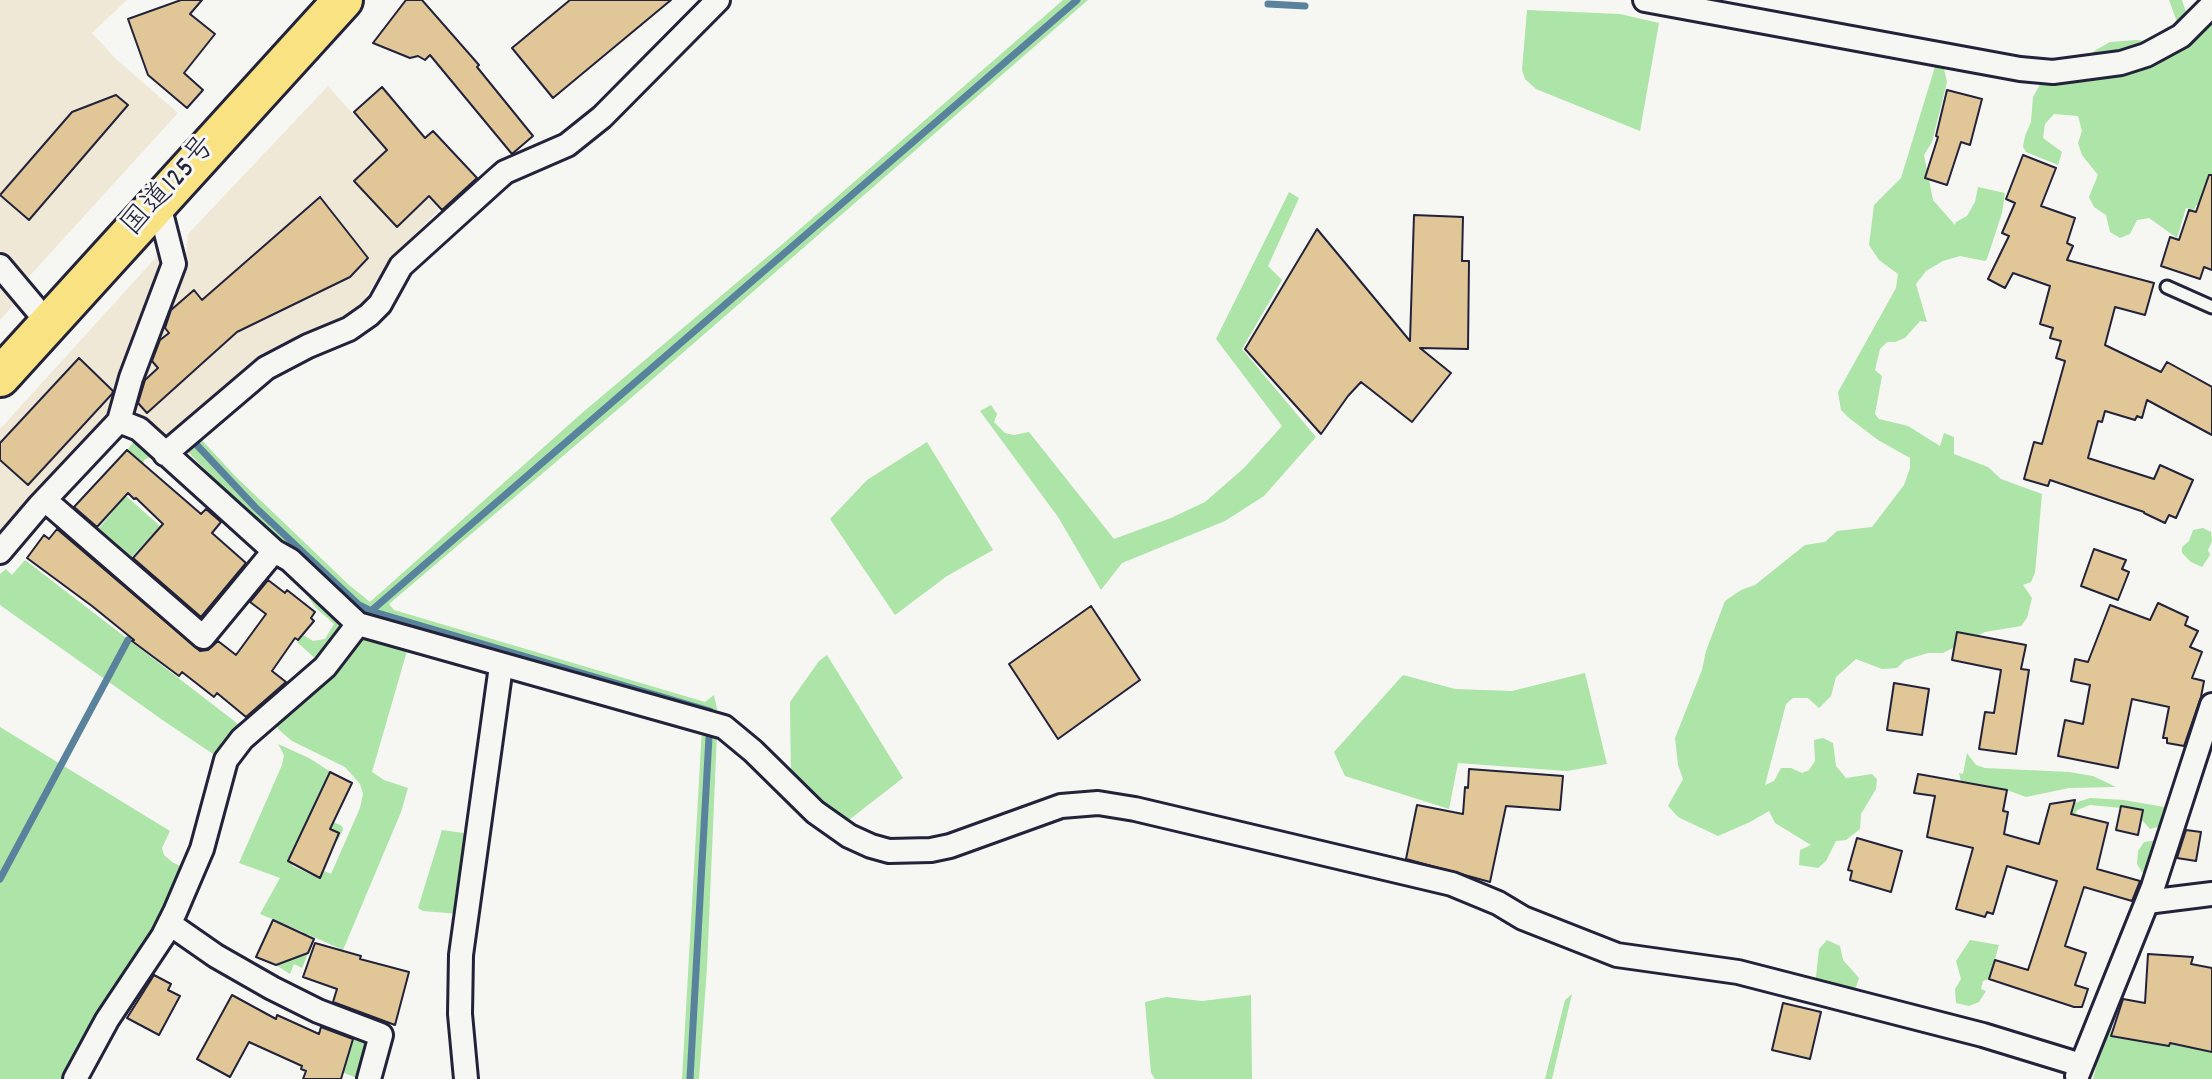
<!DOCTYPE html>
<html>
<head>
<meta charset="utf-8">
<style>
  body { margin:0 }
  canvas { display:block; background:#f6f6f2 }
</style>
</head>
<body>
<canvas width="2212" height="1079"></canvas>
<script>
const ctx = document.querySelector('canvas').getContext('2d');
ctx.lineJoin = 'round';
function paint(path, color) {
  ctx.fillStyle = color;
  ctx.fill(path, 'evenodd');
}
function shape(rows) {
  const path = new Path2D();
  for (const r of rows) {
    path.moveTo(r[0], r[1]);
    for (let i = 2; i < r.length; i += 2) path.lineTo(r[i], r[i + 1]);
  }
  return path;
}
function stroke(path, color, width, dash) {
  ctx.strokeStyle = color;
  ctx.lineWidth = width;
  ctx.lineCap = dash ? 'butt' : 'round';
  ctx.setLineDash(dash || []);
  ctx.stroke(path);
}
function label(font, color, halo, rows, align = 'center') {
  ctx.font = font + ' Dekko,"Klee One",sans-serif';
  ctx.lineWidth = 6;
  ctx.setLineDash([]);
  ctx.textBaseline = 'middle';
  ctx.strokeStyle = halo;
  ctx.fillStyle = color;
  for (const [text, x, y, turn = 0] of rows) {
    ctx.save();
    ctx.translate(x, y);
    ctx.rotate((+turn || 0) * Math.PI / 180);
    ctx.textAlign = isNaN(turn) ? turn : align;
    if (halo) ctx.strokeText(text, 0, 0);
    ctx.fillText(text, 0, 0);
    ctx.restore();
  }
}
paint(shape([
  [0,0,127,0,92,33,116,59,178,113,25,281,0,250],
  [328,86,439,210,390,259,358,310,304,340,164,444,128,400,152,327,186,254,188,234],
  [169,243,119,421,0,552,0,429],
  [0,266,23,294,0,320]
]), '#f0e8d7');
paint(shape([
  [1063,0,1088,0,624,404,389,604,394,610,705,702,714,695,717,709,715,716,372,621,343,602,283,544,272,537,186,450,201,439,235,476,349,585,370,602,582,413,785,242],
  [2169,0,2182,0,2187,15,2212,0,2212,208,2196,205,2194,210,2186,208,2177,238,2149,218,2137,220,2130,234,2120,238,2110,232,2106,215,2094,207,2089,197,2098,175,2082,155,2078,143,2082,131,2078,116,2054,114,2045,124,2043,138,2062,152,2058,165,2026,152,2023,147,2025,136,2031,122,2033,97,2042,81,2110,42,2136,40,2159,42,2164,29,2177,22],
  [1527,10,1620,14,1659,23,1640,131,1536,89,1525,79,1522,70],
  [1937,60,1943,64,1947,82,1932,142,1924,155,1933,200,1955,225,1956,222,1967,216,1975,202,1978,187,2005,193,2002,213,1987,259,1985,261,1960,256,1943,261,1926,271,1916,284,1927,322,1920,321,1905,338,1895,342,1887,342,1880,349,1875,370,1882,376,1875,414,1879,419,1908,426,1940,446,1944,433,1954,437,1954,454,1988,467,2001,479,2042,494,2035,573,2031,582,2023,585,2032,598,2027,618,2021,626,1985,632,1943,653,1928,653,1905,660,1897,668,1882,669,1856,659,1836,677,1831,696,1819,708,1808,698,1793,698,1786,704,1765,785,1774,781,1781,768,1791,768,1802,773,1809,770,1815,761,1814,740,1823,738,1833,743,1836,766,1846,778,1872,774,1877,779,1876,789,1861,814,1860,829,1846,840,1836,841,1826,861,1818,868,1799,865,1800,850,1811,845,1775,823,1769,811,1750,822,1718,836,1678,817,1668,806,1683,779,1678,765,1675,738,1702,670,1706,651,1725,601,1741,590,1755,585,1805,545,1825,542,1837,531,1872,527,1904,485,1910,468,1910,458,1878,440,1849,418,1841,410,1838,392,1896,288,1898,274,1879,260,1869,245,1874,205,1901,178],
  [1289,192,1299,198,1268,266,1282,280,1242,349,1316,437,1264,496,1225,521,1122,563,1101,590,1058,517,980,411,991,405,997,414,994,422,1005,433,1014,435,1029,432,1114,539,1171,518,1205,502,1244,468,1282,426,1216,339],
  [138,437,154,455,144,460,143,465,127,450],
  [927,442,993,550,947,576,895,615,830,519,867,480],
  [126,496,160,526,126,563,94,534],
  [2203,528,2211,532,2212,541,2208,550,2210,555,2202,567,2191,562,2182,553,2182,547,2189,541,2193,530],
  [25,560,242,727,219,758,164,721,0,605,0,574,6,569,12,575],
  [309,593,346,621,319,662,297,642,303,635,313,641,325,639,334,624,316,608,309,598],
  [359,635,409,644,372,772,384,780,408,788,401,812,343,950,307,934,304,941,312,944,302,968,294,964,290,974,276,965,283,962,286,955,296,947,303,932,260,914,280,878,239,863,282,765,284,755,278,744,309,758,337,776,329,773,316,799,331,807,329,820,342,826,343,830,337,842,338,832,308,819,292,866,319,878,324,871,331,874,360,808,363,794,360,784,345,767,292,741,278,729,277,724],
  [827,655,903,778,841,826,791,782,790,702,819,661],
  [1585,673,1607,764,1567,771,1458,763,1449,809,1345,776,1334,752,1403,675,1455,689,1512,691],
  [0,727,170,831,162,848,164,855,172,862,188,870,184,882,67,1079,0,1079],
  [702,728,717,733,707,967,699,1079,682,1079],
  [1967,753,1976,765,1985,768,2069,772,2093,776,2116,787,2069,788,2026,797,2007,790,1961,782,1959,773,1963,774],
  [2090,798,2124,800,2164,807,2165,825,2150,829,2141,819,2143,810,2090,805,2077,810,2071,826,2068,826,2075,803],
  [442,830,470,834,459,914,423,911,418,908],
  [2159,840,2149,876,2142,872,2137,864,2138,851,2144,842],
  [1827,940,1840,946,1843,960,1859,978,1856,987,1851,992,1815,986,1819,949],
  [1970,940,1999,945,1989,979,1983,981,1981,989,1986,991,1979,1002,1969,1006,1956,1003,1955,989,1961,979,1956,961],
  [1572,994,1552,1079,1545,1079,1565,1000],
  [1251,995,1252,1079,1155,1079,1151,1073,1145,1002,1166,997,1202,1001],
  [2175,1007,2180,1045,2212,1052,2212,1079,2093,1079,2105,1030,2110,1025,2112,1026,2111,1036,2169,1046],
  [350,1033,364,1034,370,1048,359,1079,342,1072,351,1048,346,1046]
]), '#ade4a7');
stroke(shape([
  [1268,4,1305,6],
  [195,443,255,507,359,605,371,611],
  [710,711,371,611,1077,0],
  [0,879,128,640],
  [690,1079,709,737]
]), '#59839d', 7);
const building = shape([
  [181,0,202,0,190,14,215,34,184,73,203,90,187,108,148,75,128,19,181,0],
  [406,0,422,0,479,65,477,67,533,136,512,154,430,55,425,60,418,56,410,58,373,43,406,0],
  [570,0,671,0,553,98,512,48,570,0],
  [382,87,425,138,433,131,477,178,442,210,429,196,397,227,354,181,387,150,354,112,382,87],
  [1947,90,1982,99,1970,145,1961,142,1947,185,1925,178,1938,137,1936,136,1947,90],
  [116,95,128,105,29,220,0,195,72,112,116,95],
  [2023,155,2056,168,2041,206,2075,218,2067,243,2073,246,2067,260,2154,283,2145,315,2115,307,2105,345,2161,372,2167,362,2212,387,2212,435,2147,400,2142,418,2137,416,2135,420,2105,411,2102,422,2098,421,2088,458,2154,479,2160,465,2193,480,2176,518,2169,515,2165,523,2144,513,2144,512,2050,480,2048,486,2024,479,2034,442,2042,444,2065,361,2056,358,2061,341,2050,338,2053,328,2040,324,2050,286,2013,273,2005,288,1988,279,2009,236,2002,233,2015,203,2006,199,2023,155],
  [2209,175,2212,175,2212,270,2204,267,2200,279,2161,266,2170,237,2179,240,2189,210,2196,212,2209,175],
  [320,197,368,258,350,277,237,332,147,413,138,403,145,380,158,368,152,361,160,340,169,333,165,328,171,310,194,290,202,300,320,197],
  [1414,215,1463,217,1462,261,1469,261,1468,349,1420,348,1451,373,1412,422,1361,382,1348,396,1321,434,1245,349,1317,229,1410,341,1414,215],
  [79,358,113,391,112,394,28,485,0,460,0,443,79,358],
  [127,450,201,514,206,509,221,522,212,533,246,563,201,617,133,558,163,524,136,498,134,499,128,493,97,527,74,507,127,450],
  [57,529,200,651,208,650,218,641,236,655,266,614,250,602,268,580,285,593,287,590,315,612,311,618,314,621,298,640,295,638,272,671,286,682,246,717,217,693,214,697,182,672,179,676,132,641,134,640,92,606,27,558,44,535,49,539,57,529],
  [2094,549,2126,560,2122,569,2129,572,2118,600,2081,586,2094,549],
  [2158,603,2188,617,2185,625,2198,631,2190,647,2202,652,2192,678,2204,681,2201,697,2184,746,2167,743,2167,738,2163,738,2169,707,2132,699,2118,768,2058,756,2065,720,2083,724,2090,685,2071,681,2075,659,2088,662,2110,605,2150,620,2158,603],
  [1091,606,1140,680,1058,739,1009,664,1091,606],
  [1957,632,2026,645,2021,669,2029,670,2016,754,1979,749,1985,712,1994,713,2001,670,1952,660,1957,632],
  [1894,683,1929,689,1922,735,1887,730,1894,683],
  [1469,769,1563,776,1560,810,1506,806,1490,882,1406,859,1417,805,1463,814,1465,787,1468,788,1469,769],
  [330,772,352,783,330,829,339,833,320,878,288,861,330,772],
  [1918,774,2007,790,2003,811,2008,812,2004,834,2039,844,2050,804,2075,800,2071,814,2108,823,2097,869,2140,881,2132,901,2084,887,2065,946,2086,953,2075,985,2088,989,2082,1007,2074,1007,1989,979,1995,960,2028,970,2057,881,2007,866,1993,914,1987,912,1985,917,1956,909,1973,848,1927,837,1935,796,1914,793,1918,774],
  [2121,806,2143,810,2138,835,2116,830,2121,806],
  [2186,830,2201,832,2196,861,2177,858,2186,830],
  [1857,838,1902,851,1891,892,1850,880,1852,871,1848,870,1857,838],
  [273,920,314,939,308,953,276,965,256,957,273,920],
  [315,943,361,956,360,959,409,972,395,1025,333,1002,337,989,303,977,315,943],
  [2148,954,2193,957,2191,964,2212,968,2212,1052,2170,1043,2169,1046,2111,1036,2123,999,2145,1003,2148,954],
  [154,975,171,984,168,990,180,996,159,1035,127,1018,154,975],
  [232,995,276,1019,277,1015,319,1034,321,1027,353,1039,341,1079,303,1079,306,1071,301,1069,302,1066,249,1042,230,1077,197,1059,232,995],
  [1783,1003,1821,1012,1810,1059,1772,1050,1783,1003]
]);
paint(building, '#e1c797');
stroke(building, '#22223b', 2);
const service = shape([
  [2167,287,2212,307]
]);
const minor = shape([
  [1645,0,2020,69,2053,72,2121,63,2146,55,2181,36,2212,5],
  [0,266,48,323],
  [119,421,139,429,274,551,290,560,358,624,724,727,753,751,815,812,849,836,871,846,889,851,931,850,950,846,1061,806,1098,803,1135,809,1452,884,1498,903,1523,918,1617,955,1738,972,1983,1035,2081,1065],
  [165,454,266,368,308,346,349,329,369,315,380,304,401,266,497,179,505,172,567,145,602,117,718,0],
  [45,500,203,637,274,551],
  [0,552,39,506,119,421,131,378,174,264,158,201],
  [2147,902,2212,894],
  [170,924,216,956,272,988,318,1011,381,1035,369,1079],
  [2077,1076,2153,887,2212,705],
  [75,1079,107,1020,163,936,175,912,202,849,226,760,242,739,325,667,358,624],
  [466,1079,460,1014,461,955,501,666]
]);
const trunk = shape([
  [0,377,343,0]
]);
stroke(service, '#22223b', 17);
stroke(minor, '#22223b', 28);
stroke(trunk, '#22223b', 44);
stroke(service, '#f6f6f2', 11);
stroke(minor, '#f6f6f2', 22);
stroke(trunk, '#f8e281', 38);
label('30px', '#22223b', '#f6f6f2', [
  ["国道125号",171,188,-48]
]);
</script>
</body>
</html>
